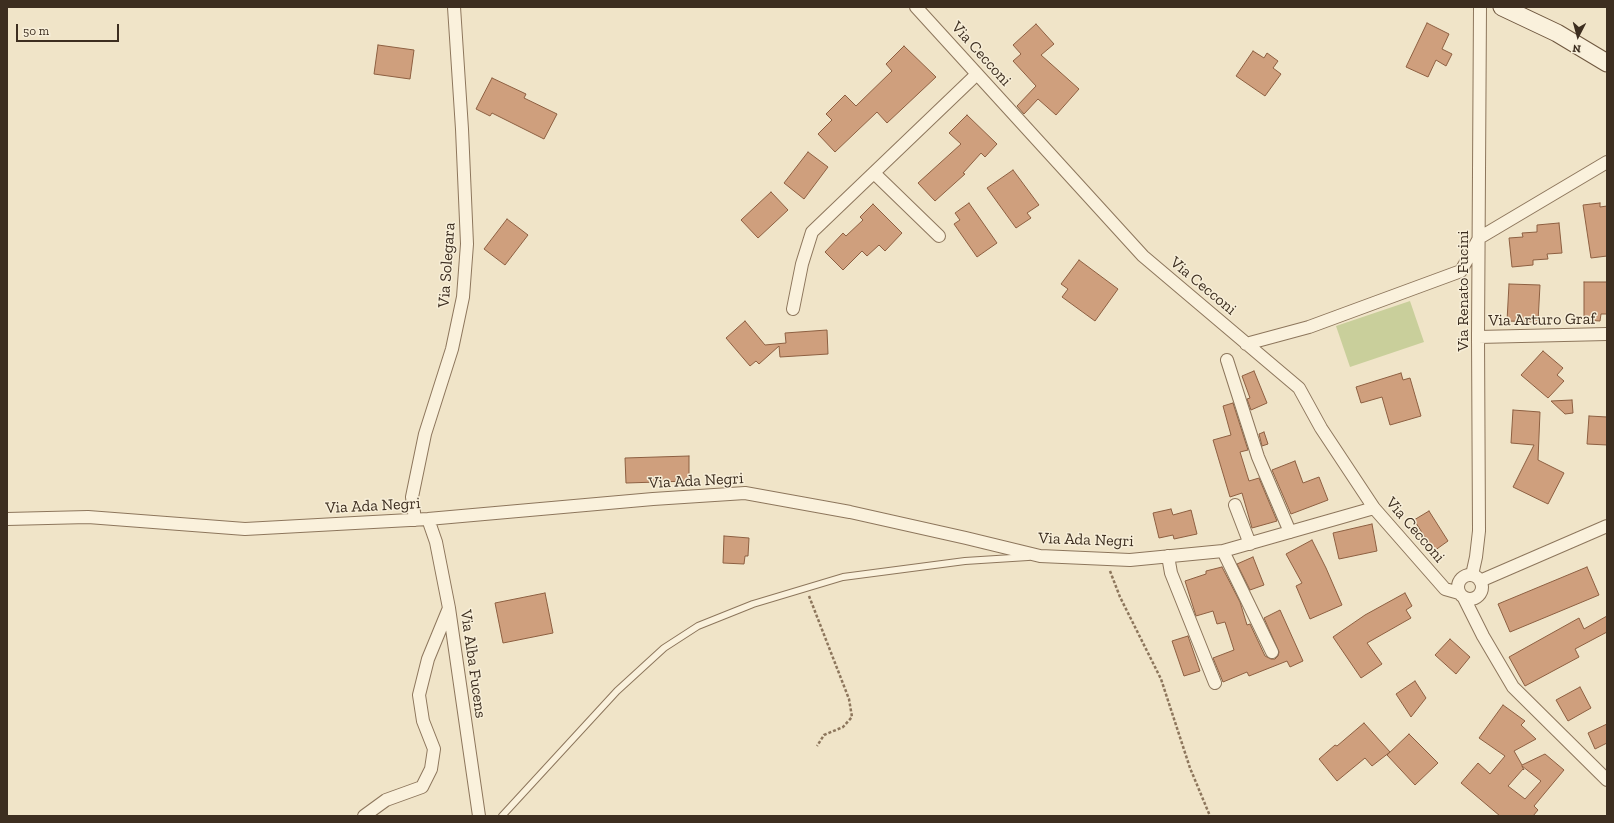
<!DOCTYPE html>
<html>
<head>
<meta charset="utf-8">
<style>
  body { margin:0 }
  #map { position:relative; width:1614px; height:823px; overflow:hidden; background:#f0e4c8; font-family:"Zilla Slab",serif }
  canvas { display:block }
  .frame { position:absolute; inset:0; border:8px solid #3d2e20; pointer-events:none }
  .north { position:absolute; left:1558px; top:16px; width:40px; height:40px; -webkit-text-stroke:3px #f7eed8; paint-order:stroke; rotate:186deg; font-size:11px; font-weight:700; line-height:16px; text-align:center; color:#3d2e20 }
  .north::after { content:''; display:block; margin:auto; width:14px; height:18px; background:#3d2e20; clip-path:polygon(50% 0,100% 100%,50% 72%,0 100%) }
  .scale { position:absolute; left:16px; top:24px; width:103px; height:18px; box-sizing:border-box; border:2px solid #3d2e20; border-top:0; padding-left:5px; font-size:12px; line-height:14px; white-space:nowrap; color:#3d2e20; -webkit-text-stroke:3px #f7eed8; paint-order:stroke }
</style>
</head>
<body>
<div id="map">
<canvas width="1614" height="823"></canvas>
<div class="frame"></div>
<div class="north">N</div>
<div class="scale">50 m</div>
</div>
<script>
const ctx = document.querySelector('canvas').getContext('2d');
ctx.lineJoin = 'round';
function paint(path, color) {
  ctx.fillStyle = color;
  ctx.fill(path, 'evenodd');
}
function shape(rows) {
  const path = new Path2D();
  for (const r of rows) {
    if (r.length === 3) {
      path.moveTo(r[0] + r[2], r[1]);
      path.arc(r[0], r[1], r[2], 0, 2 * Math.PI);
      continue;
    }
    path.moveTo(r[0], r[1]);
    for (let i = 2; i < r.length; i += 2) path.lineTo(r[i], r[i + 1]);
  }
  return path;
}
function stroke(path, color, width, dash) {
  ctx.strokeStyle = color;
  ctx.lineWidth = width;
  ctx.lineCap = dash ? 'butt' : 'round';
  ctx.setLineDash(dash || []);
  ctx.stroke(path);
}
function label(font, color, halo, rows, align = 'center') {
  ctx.font = font + ' "Zilla Slab",serif';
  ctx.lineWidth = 3;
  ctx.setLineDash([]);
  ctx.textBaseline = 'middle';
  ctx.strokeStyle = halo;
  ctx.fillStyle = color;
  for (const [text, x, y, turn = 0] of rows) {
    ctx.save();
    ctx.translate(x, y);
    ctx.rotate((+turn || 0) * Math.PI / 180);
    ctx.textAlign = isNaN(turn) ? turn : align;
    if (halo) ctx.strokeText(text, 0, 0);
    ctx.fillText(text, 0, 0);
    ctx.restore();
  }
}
paint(shape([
  [1410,301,1424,342,1350,367,1336,326]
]), '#c9cf9b');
const building = shape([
  [1427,23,1449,34,1442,49,1452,54,1446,66,1436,60,1428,77,1406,67,1427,23],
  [1036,24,1054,44,1041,55,1079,89,1056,115,1038,99,1024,114,1017,106,1036,86,1013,61,1021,54,1013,45,1036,24],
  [378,45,414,50,410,79,374,74,378,45],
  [904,46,936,77,887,123,877,112,835,152,818,134,832,120,826,114,845,95,856,106,892,71,886,64,904,46],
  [1253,51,1264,58,1267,53,1278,61,1273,68,1281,74,1265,96,1236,76,1253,51],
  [492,78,526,94,524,98,557,114,544,139,492,113,490,116,476,109,492,78],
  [967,115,997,144,985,157,981,153,963,173,965,174,935,201,918,183,961,144,949,133,967,115],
  [808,152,828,167,804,199,784,183,808,152],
  [1013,170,1039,205,1027,213,1031,218,1016,228,987,188,1013,170],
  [771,192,788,210,758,238,741,220,771,192],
  [969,203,997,243,977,257,954,224,960,220,955,213,969,203],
  [1600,203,1600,207,1607,206,1607,256,1591,258,1583,205,1600,203],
  [873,204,902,233,885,251,879,245,867,256,862,251,843,270,825,252,843,233,846,236,863,220,860,217,873,204],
  [507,219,528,235,505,265,484,249,507,219],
  [1559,223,1562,253,1547,254,1548,259,1533,260,1533,265,1512,267,1509,238,1523,237,1522,233,1537,232,1537,225,1559,223],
  [1079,260,1118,289,1095,321,1062,297,1068,289,1061,284,1079,260],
  [1584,282,1607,282,1607,314,1601,314,1600,321,1584,320,1584,282],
  [1509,284,1540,285,1538,322,1507,321,1509,284],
  [745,321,765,345,786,343,785,333,827,330,828,354,780,357,779,346,759,364,756,361,750,366,726,338,745,321],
  [1543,351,1563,368,1557,375,1564,381,1548,398,1521,375,1543,351],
  [1254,371,1267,403,1251,410,1247,399,1250,398,1242,376,1254,371],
  [1401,373,1403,380,1410,378,1421,416,1390,425,1382,397,1361,403,1356,387,1401,373],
  [1572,400,1573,413,1565,414,1551,401,1572,400],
  [1233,403,1248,450,1240,452,1249,481,1259,478,1277,521,1252,528,1242,493,1230,497,1213,440,1231,435,1223,406,1233,403],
  [1513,410,1540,412,1538,460,1564,473,1548,504,1513,487,1534,445,1511,443,1513,410],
  [1589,416,1607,417,1607,445,1587,444,1589,416],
  [1264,432,1268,444,1262,446,1259,434,1264,432],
  [689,456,689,481,626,483,625,458,689,456],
  [1295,461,1303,483,1319,477,1328,500,1291,514,1272,470,1295,461],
  [1171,509,1173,515,1191,510,1197,534,1174,539,1173,535,1159,538,1153,513,1171,509],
  [1429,511,1448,541,1434,551,1414,520,1429,511],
  [1372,524,1377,551,1339,559,1333,533,1372,524],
  [724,536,749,538,748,556,745,556,744,564,723,563,724,536],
  [1312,540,1326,568,1342,605,1310,619,1296,586,1302,583,1286,554,1312,540],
  [1253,557,1264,585,1250,590,1237,564,1253,557],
  [1222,567,1240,602,1247,625,1250,624,1265,656,1271,659,1275,659,1278,656,1279,652,1264,618,1280,610,1303,661,1290,667,1287,661,1249,676,1247,672,1223,682,1213,658,1234,650,1225,622,1217,624,1213,611,1196,616,1185,581,1206,574,1206,571,1222,567],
  [1587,567,1599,595,1510,632,1498,604,1587,567],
  [545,593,553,633,503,643,495,603,545,593],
  [1405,593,1412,606,1406,610,1411,618,1367,643,1382,664,1361,678,1333,637,1365,615,1405,593],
  [1607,616,1607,632,1575,649,1579,657,1525,686,1509,657,1579,618,1584,629,1607,616],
  [1188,636,1200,671,1184,676,1172,641,1188,636],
  [1450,639,1470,657,1456,674,1435,655,1450,639],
  [1415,681,1426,698,1411,717,1396,694,1415,681],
  [1580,687,1591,708,1568,721,1556,700,1580,687],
  [1503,705,1525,721,1521,725,1536,739,1514,751,1522,765,1545,754,1564,770,1534,806,1538,810,1533,816,1500,816,1461,783,1478,763,1490,774,1505,756,1479,738,1503,705],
  [1522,766,1541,781,1525,799,1508,786,1523,769,1524,770,1522,766],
  [1364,723,1390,752,1372,766,1365,758,1337,781,1319,759,1335,745,1337,746,1364,723],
  [1607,724,1607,743,1595,749,1588,733,1607,724],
  [1409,734,1438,763,1415,785,1387,755,1409,734]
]);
paint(building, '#cf9f7d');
stroke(building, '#8d5f41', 1);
const lane = shape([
  [502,816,617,691,664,648,698,626,753,604,843,577,965,561,1028,557]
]);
const street = shape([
  [916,7,1143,256,1299,388,1321,428,1374,508,1445,589,1459,593],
  [874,173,939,236],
  [793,309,802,264,812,232,977,74],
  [1478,337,1607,334],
  [1246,344,1309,327,1461,271,1479,238,1607,162],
  [1227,360,1258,457,1290,532],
  [1235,505,1250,544],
  [7,519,88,517,245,529,428,519,653,499,745,493,850,512,966,538,1040,556,1130,560,1223,551,1374,508],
  [428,519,436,542,449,608,479,816],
  [415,520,412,497,425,434,452,349,463,297,467,244,462,129,454,7],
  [1223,551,1272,652],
  [1168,556,1171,573,1215,683],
  [1470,587,12],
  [1472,575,1476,557,1479,531,1478,337,1480,7],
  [1480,581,1607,526],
  [1464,598,1483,636,1513,687,1607,780],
  [364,816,386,800,422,787,431,769,434,749,423,721,419,695,428,659,449,608]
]);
const secondary = shape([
  [1502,7,1557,33,1607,63]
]);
stroke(lane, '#8d765c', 8);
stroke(street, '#8d765c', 14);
stroke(secondary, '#6f573f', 19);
stroke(shape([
  [1110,571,1120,597,1161,679,1190,768,1210,816],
  [809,596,849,699,852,717,843,727,824,735,817,746]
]), '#8d765c', 2.5, [3, 2]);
stroke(lane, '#faf1dc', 6);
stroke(street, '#faf1dc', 12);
stroke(secondary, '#faf1dc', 17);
label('16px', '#3d2e20', '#f7eed8', [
  ["Via Cecconi",981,54,48],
  ["Via Solegara",447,265,-86],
  ["Via Cecconi",1203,286,40],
  ["Via Renato Fucini",1463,291,-90],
  ["Via Arturo Graf",1542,320,-1],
  ["Via Ada Negri",696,481,-3],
  ["Via Ada Negri",373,506,-3],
  ["Via Cecconi",1415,530,49],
  ["Via Ada Negri",1086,540,2],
  ["Via Alba Fucens",473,664,82]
]);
</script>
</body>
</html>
